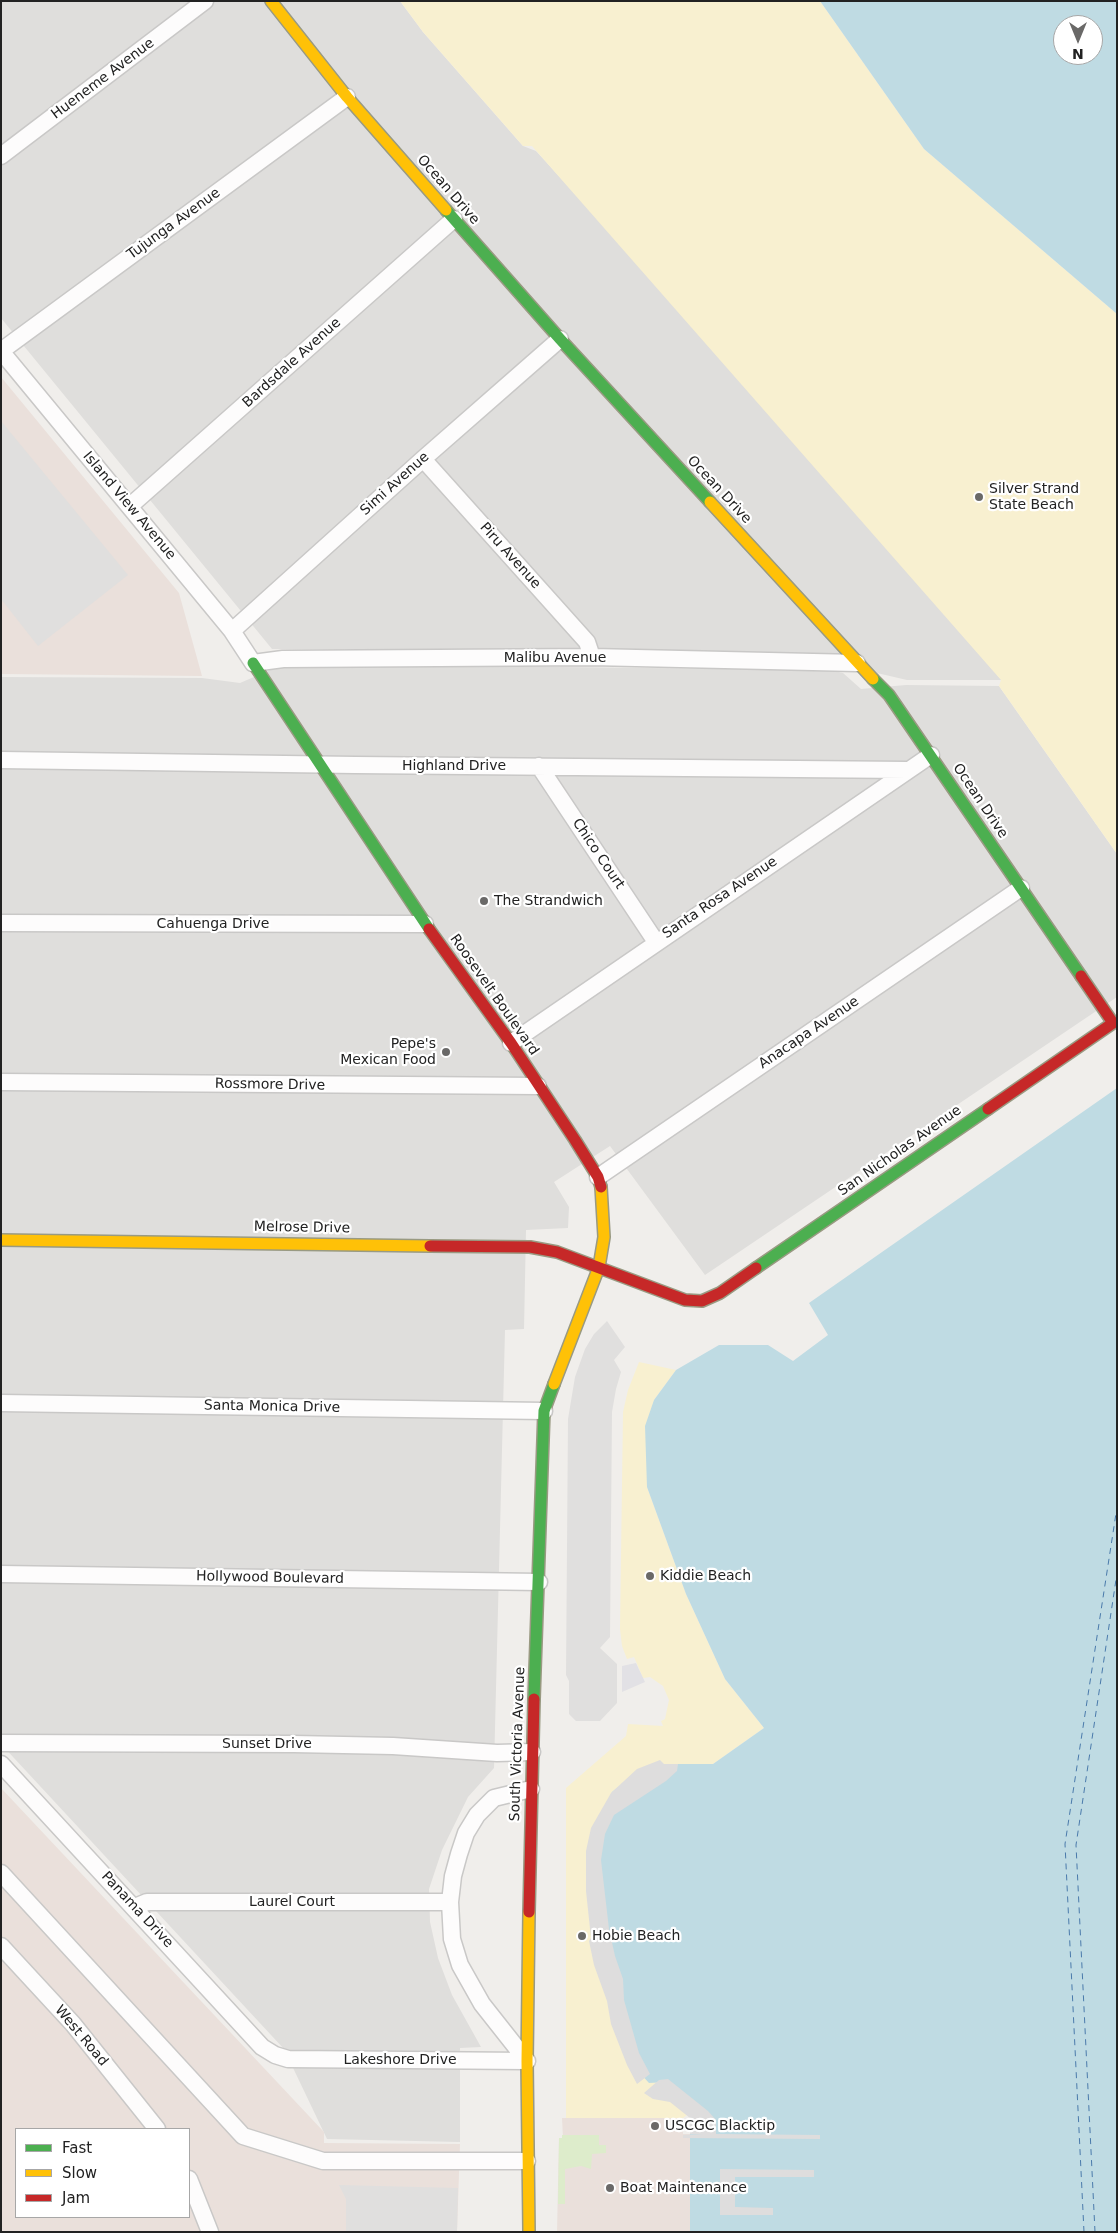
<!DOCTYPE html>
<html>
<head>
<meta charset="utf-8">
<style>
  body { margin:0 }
  #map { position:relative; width:1118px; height:2233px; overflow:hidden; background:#f0eeeb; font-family:"DejaVu Sans",sans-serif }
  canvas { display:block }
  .frame { position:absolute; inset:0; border:2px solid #222; pointer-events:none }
  .legend { position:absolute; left:15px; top:2128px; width:175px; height:90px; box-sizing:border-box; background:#fff; border:1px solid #a7a7a7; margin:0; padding:6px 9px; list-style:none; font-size:15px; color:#222 }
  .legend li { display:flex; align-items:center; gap:10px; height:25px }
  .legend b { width:25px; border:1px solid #a7a7a7 }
  .north { position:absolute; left:1053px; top:15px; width:50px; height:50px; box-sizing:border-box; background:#fff; border:1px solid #a7a7a7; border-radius:50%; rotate:180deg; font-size:14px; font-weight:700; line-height:20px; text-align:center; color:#222 }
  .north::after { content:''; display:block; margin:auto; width:18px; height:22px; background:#6a6968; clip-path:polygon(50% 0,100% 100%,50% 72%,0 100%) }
</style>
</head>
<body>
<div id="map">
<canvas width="1118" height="2233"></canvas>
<div class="frame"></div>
<ul class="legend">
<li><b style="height:6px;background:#4caf50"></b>Fast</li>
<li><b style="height:6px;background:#ffc107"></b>Slow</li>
<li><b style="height:6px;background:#c62828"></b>Jam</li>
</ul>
<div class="north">N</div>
</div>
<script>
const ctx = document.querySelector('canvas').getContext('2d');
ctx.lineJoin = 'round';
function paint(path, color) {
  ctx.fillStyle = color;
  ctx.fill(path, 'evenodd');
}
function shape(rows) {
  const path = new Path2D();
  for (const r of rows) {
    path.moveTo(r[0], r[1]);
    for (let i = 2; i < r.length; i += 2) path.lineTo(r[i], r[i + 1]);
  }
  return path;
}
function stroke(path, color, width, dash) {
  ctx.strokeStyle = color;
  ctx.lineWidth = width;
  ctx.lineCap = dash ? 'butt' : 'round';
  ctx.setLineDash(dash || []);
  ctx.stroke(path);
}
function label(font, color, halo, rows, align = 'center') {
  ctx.font = font + ' "DejaVu Sans",sans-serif';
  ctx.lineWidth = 4.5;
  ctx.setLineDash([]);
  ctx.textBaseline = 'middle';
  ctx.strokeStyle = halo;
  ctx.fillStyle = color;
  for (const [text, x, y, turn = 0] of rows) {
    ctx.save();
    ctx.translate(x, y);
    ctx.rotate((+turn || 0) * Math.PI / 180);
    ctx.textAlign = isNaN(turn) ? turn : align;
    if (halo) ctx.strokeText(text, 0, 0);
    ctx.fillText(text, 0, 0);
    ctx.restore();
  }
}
paint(shape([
  [1,1,400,1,423,32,523,146,536,151,644,268,1002,680,907,680,791,653,272,649,1,318],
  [284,664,829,670,843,673,861,689,906,685,999,686,1117,854,1117,997,705,1275,610,1146,554,1182,569,1207,568,1228,526,1230,524,1329,505,1330,494,1768,468,1797,442,1850,429,1889,430,1922,438,1958,452,1995,481,2047,460,2048,460,2142,327,2139,284,2049,1,1744,1,677,202,678,240,683]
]), '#dfdedc');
paint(shape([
  [1,377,179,593,202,676,1,674],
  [1,1788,324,2132,324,2143,460,2144,457,2232,1,2232],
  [16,2129,189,2129,189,2217,16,2217],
  [562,2118,683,2118,683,2134,690,2134,690,2232,557,2232,559,2138,563,2138]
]), '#eae0db');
paint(shape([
  [562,2135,599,2135,599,2145,606,2145,606,2153,592,2154,591,2169,581,2166,565,2169,565,2204,558,2204,559,2138,562,2138]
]), '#ddeccb');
paint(shape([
  [400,1,820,1,924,149,1117,314,1117,854,999,686,1001,680,532,146,523,146,423,32],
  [639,1362,676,1370,654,1400,647,1487,686,1594,725,1679,764,1728,713,1764,664,1764,637,1772,612,1792,599,1819,667,2082,687,2115,683,2118,566,2118,566,1788,626,1736,628,1724,663,1726,661,1721,665,1719,669,1700,663,1686,650,1677,643,1678,634,1657,627,1659,622,1646,620,1629,623,1412,628,1390]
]), '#f8f0d0');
paint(shape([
  [1,421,128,575,38,646,1,599],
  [607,1321,625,1347,614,1360,621,1372,616,1389,612,1412,610,1637,600,1648,617,1664,617,1703,600,1721,576,1721,569,1714,569,1681,566,1675,568,1419,575,1377,585,1349,594,1334],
  [339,2185,458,2188,457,2232,346,2232,346,2199]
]), '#e0dfde');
paint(shape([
  [636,1663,645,1682,622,1692,622,1666]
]), '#e2e1e5');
paint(shape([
  [820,1,1117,1,1117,314,924,149],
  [1063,25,1093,25,1093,55,1063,55],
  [1117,1088,1117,2232,690,2232,690,2134,707,2134,667,2082,649,2083,639,2072,605,1974,599,1819,612,1792,637,1772,664,1764,713,1764,764,1728,725,1679,686,1594,647,1487,645,1426,654,1400,676,1370,719,1345,768,1345,793,1361,828,1335,809,1303]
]), '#bfdbe3');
paint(shape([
  [660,1760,664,1764,678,1764,677,1771,666,1781,614,1815,605,1834,601,1860,609,1929,615,1956,623,1979,624,2000,639,2053,650,2074,637,2084,627,2065,611,2024,607,2001,594,1965,589,1941,591,1938,586,1891,586,1851,591,1828,611,1793,637,1769],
  [668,2079,708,2111,716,2120,716,2134,820,2135,820,2139,683,2138,683,2135,703,2134,690,2134,690,2118,670,2102,653,2099,644,2093,659,2080],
  [720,2169,814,2170,814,2177,735,2177,735,2207,773,2208,773,2215,720,2215]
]), '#dedddd');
stroke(shape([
  [1084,2232,1065,1844,1117,1507],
  [1095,2232,1076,1845,1117,1573]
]), '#4a7aab', 1, [6, 5]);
const street = shape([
  [1,156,205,1],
  [1,351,232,631,253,663,283,659,592,657,857,663],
  [1,351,347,97],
  [423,459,587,642,592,657],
  [130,506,454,219],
  [232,631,423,459,560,339],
  [1,760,355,765,907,770],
  [539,766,656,942],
  [1,923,425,924],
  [511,1043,931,755],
  [1,1082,538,1086],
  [598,1177,1021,888],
  [1,1403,544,1411],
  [1,1574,539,1582],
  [1,1743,294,1744,393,1746,497,1753,532,1752],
  [1,1764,262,2047,275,2055,288,2059,527,2061],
  [1,1873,243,2136,323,2161,527,2161],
  [135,1907,147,1902,450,1902],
  [1,1946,73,2024,157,2129],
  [527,2061,482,2004,460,1965,452,1939,450,1902,453,1876,459,1854,466,1833,477,1815,494,1798,531,1789],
  [189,2179,210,2232]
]);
const fast = shape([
  [446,210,560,339,710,502],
  [253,663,429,929],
  [873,679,889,695,1081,976],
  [756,1268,988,1109],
  [534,1699,544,1411,554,1384]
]);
const slow = shape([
  [271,1,347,97,446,210],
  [710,502,873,679],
  [1,1240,430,1246],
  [554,1384,599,1267,604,1237,601,1187],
  [529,2232,527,2061,529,1912]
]);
const jam = shape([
  [429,929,511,1043,575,1140,598,1177,601,1187],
  [988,1109,1113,1023,1081,976],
  [430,1246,530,1247,557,1252,685,1300,702,1301,720,1293,756,1268],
  [529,1912,534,1699]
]);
stroke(street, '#c9c8c7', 19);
stroke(fast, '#999a82', 14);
stroke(slow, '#999a82', 14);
stroke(jam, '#999a82', 14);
stroke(street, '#fdfcfc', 16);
stroke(fast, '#4caf50', 11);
stroke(slow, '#ffc107', 11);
stroke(jam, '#c62828', 11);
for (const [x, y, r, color] of [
  [979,497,5,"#6a6968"],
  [484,901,5,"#6a6968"],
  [446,1052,5,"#6a6968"],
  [650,1576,5,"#6a6968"],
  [582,1936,5,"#6a6968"],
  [655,2126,5,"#6a6968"],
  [610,2188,5,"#6a6968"]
]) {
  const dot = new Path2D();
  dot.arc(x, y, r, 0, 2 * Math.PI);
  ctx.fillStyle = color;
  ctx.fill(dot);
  stroke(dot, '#fff', 2);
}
label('14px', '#222', '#fff', [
  ["Hueneme Avenue",103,79,-37],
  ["Ocean Drive",448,190,49],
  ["Tujunga Avenue",174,224,-36],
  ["Bardsdale Avenue",292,363,-42],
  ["Simi Avenue",395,484,-42],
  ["Ocean Drive",719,490,47],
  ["Island View Avenue",129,506,50],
  ["Piru Avenue",510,556,48],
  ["Malibu Avenue",555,658],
  ["Highland Drive",454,766],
  ["Ocean Drive",980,801,56],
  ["Chico Court",598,854,56],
  ["Santa Rosa Avenue",720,898,-34],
  ["Cahuenga Drive",213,924],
  ["Roosevelt Boulevard",494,995,55],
  ["Anacapa Avenue",809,1033,-34],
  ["Rossmore Drive",270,1085,1],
  ["San Nicholas Avenue",900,1151,-35],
  ["Melrose Drive",302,1228,1],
  ["Santa Monica Drive",272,1407,1],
  ["Hollywood Boulevard",270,1578,1],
  ["Sunset Drive",267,1744],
  ["South Victoria Avenue",518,1744,-88],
  ["Laurel Court",292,1902],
  ["Panama Drive",137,1910,47],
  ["West Road",81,2036,50],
  ["Lakeshore Drive",400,2060]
]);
label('14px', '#222', '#fff', [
  ["Silver Strand",989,489],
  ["State Beach",989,505],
  ["The Strandwich",494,901],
  ["Pepe's",436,1044,"right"],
  ["Mexican Food",436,1060,"right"],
  ["Kiddie Beach",660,1576],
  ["Hobie Beach",592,1936],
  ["USCGC Blacktip",665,2126],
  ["Boat Maintenance",620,2188]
], 'left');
</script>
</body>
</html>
